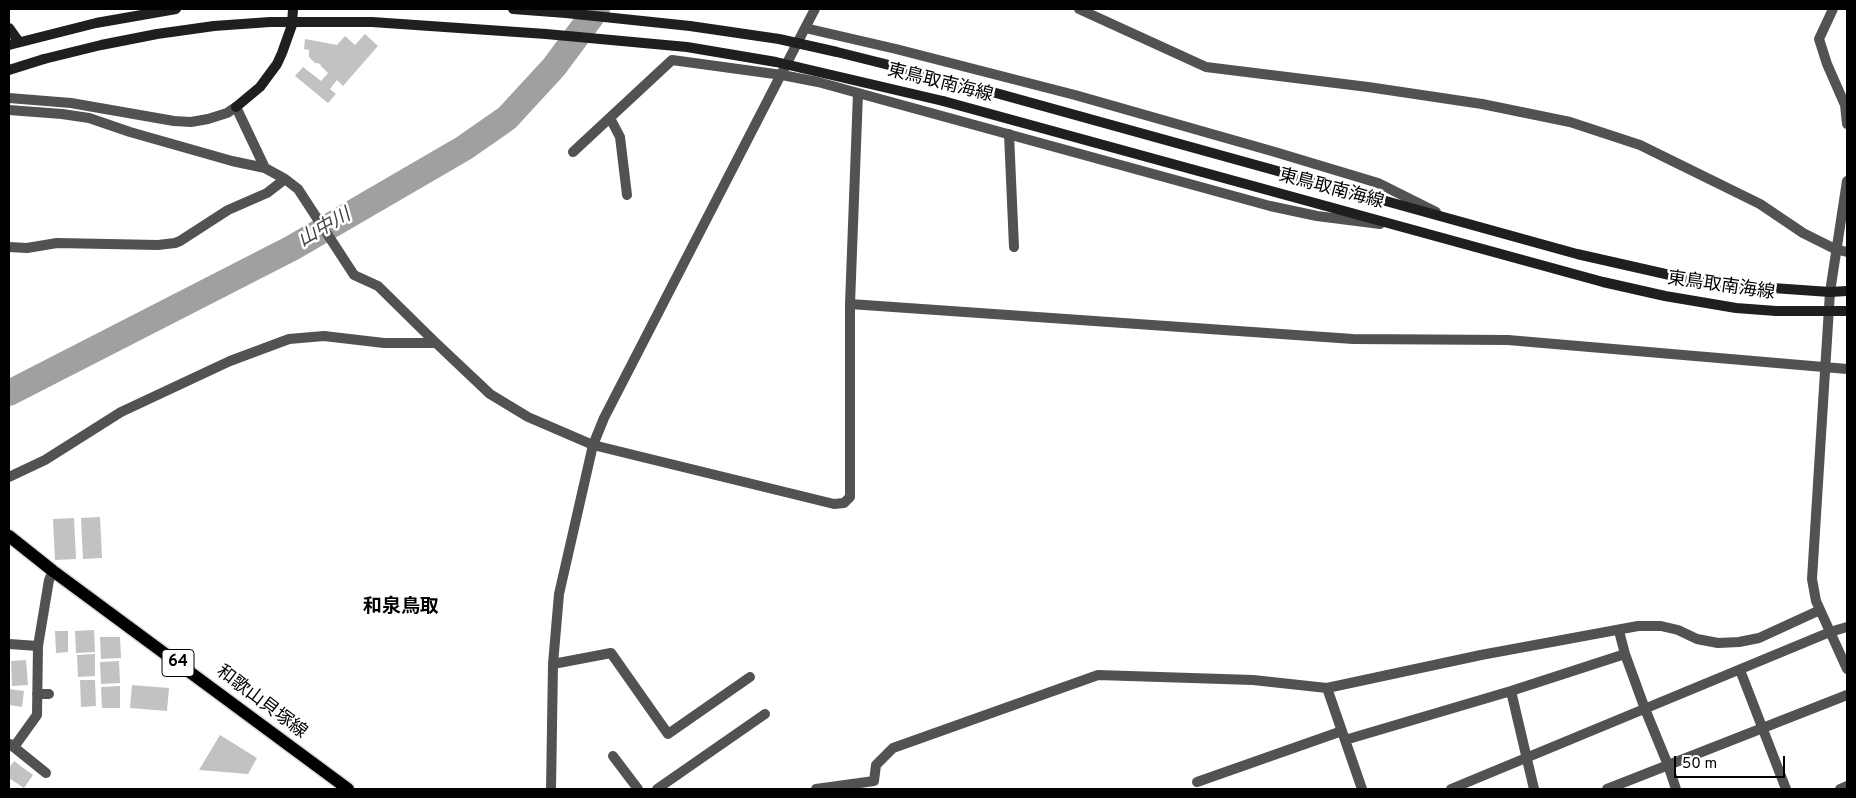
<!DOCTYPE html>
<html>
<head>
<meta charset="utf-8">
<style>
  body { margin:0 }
  #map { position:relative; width:1856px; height:798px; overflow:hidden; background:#fff; font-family:Overpass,sans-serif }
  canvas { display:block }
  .frame { position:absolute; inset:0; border:10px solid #000; pointer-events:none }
  .scale { position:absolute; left:1674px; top:756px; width:111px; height:22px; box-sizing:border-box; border:2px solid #000; border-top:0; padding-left:6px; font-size:15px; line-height:18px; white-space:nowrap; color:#000; -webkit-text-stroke:4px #fff; paint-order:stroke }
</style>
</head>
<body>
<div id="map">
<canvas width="1856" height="798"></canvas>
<div class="frame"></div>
<div class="scale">50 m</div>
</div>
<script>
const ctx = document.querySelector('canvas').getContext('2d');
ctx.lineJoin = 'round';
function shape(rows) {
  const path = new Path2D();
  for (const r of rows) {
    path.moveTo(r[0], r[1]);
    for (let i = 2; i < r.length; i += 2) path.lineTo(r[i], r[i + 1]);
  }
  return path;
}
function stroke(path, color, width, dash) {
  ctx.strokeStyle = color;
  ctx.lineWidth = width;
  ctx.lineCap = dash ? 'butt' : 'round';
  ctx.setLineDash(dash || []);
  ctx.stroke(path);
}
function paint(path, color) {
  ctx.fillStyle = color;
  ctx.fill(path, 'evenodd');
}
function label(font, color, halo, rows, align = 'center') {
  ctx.font = font + ' Overpass,"Noto Sans JP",sans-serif';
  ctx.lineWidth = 5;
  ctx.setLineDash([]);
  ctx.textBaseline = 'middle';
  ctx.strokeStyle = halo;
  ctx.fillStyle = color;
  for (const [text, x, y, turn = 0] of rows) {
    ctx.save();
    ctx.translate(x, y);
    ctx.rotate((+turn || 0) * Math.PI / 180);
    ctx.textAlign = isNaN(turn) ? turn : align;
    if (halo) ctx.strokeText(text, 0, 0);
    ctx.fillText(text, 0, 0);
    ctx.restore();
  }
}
stroke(shape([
  [9,393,292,248,464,148,507,118,554,67,597,9]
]), '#a0a0a0', 26);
paint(shape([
  [365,34,378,46,343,86,337,80,330,89,336,94,328,103,295,76,303,67,321,81,328,73,320,65,321,64,315,63,309,57,309,50,304,49,305,39,337,45,345,36,355,45],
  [100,517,102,558,83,559,81,518],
  [74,518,76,559,55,560,53,519],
  [94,630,95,652,76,653,75,631],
  [55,631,68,631,68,652,56,653],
  [100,637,120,637,121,658,101,659],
  [95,654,95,676,78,677,77,655],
  [26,660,28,685,12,686,11,661],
  [119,661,120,683,101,684,100,662],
  [80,680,95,680,96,706,81,707],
  [132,685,169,688,167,711,130,708],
  [120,686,120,708,102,708,101,687],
  [9,689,24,691,22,707,9,705],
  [220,735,257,758,248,774,199,770],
  [14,761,33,775,24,788,9,778,9,768]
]), '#c2c2c2');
const primary = shape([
  [9,536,53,571,348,789]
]);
stroke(primary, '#dbdbdb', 15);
stroke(shape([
  [815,9,805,28,896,49,1075,95,1275,152,1378,183,1436,212],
  [1079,9,1206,67,1368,87,1482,104,1570,122,1640,145,1760,204,1803,233,1835,249,1847,252],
  [1833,9,1819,39,1827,64,1845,105,1847,124],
  [9,98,71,103,174,121,191,122,208,119,227,113,236,107,265,168,285,179,298,189,354,275,378,286,436,343,490,394,528,417,593,445,834,504,844,503,850,497,850,304,858,93],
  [9,110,62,114,89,118,130,132,232,161,265,168],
  [610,118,620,137,627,195],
  [1009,134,1014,247],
  [573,152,672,60,782,75,818,82,1270,206,1317,216,1380,224],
  [1847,181,1830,292,1812,579,1816,601,1847,669],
  [9,247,27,248,57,243,158,245,175,243,180,241,228,210,267,193,285,179],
  [850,304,1353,339,1508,340,1847,369],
  [9,477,45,460,121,412,230,361,289,339,324,336,384,343,436,343],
  [1619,631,1625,654,1645,709,1668,765,1676,789],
  [9,644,38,646],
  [553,664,611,653,668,734,750,677],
  [1740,670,1786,789],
  [1327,688,1362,789],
  [1511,691,1534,789],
  [37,694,49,694],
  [1345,740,1511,691,1625,654],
  [10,744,46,773],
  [14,747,37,715,38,646,49,580,53,571],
  [613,756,638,789],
  [1197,782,1342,731],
  [551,789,553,664,559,594,593,445,604,418,805,28],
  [657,789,765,714],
  [816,789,874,781,876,765,893,748,1098,675,1253,680,1327,688,1481,655,1638,626,1661,626,1678,630,1697,639,1718,643,1739,642,1759,638,1820,610],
  [1451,789,1830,632,1847,627],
  [1607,789,1847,695],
  [1840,789,1847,786]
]), '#525252', 10);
stroke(shape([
  [9,28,19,42],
  [9,45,96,23,176,9],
  [9,70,44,59],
  [949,80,1577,254,1692,280,1758,287,1830,292,1847,291],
  [943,101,1603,282,1665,296,1736,308,1776,311,1847,311],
  [236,107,260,87,277,64,282,53,292,25,293,9]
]), '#1f1f1f', 10);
stroke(primary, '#000', 12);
stroke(shape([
  [513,9,566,13,690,26,779,39,837,52,949,80],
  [44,59,101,45,157,34,214,26,270,22,372,22,546,34,687,47,776,62,943,101]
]), '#1f1f1f', 10);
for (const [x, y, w] of [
  [178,663,32]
]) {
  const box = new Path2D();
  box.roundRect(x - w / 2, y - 13.5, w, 27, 4);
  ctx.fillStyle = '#fff';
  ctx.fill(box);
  stroke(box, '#000', 1);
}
label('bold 16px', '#000', null, [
  ["64",178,663]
]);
label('18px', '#000', '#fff', [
  ["東鳥取南海線",940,84,14],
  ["東鳥取南海線",1331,190,15],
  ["東鳥取南海線",1721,287,8],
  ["和歌山貝塚線",261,703,37]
]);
label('italic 19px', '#414141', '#fff', [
  ["山中川",325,229,-30]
]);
label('bold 19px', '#000', '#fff', [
  ["和泉鳥取",401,608]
]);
</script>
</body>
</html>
